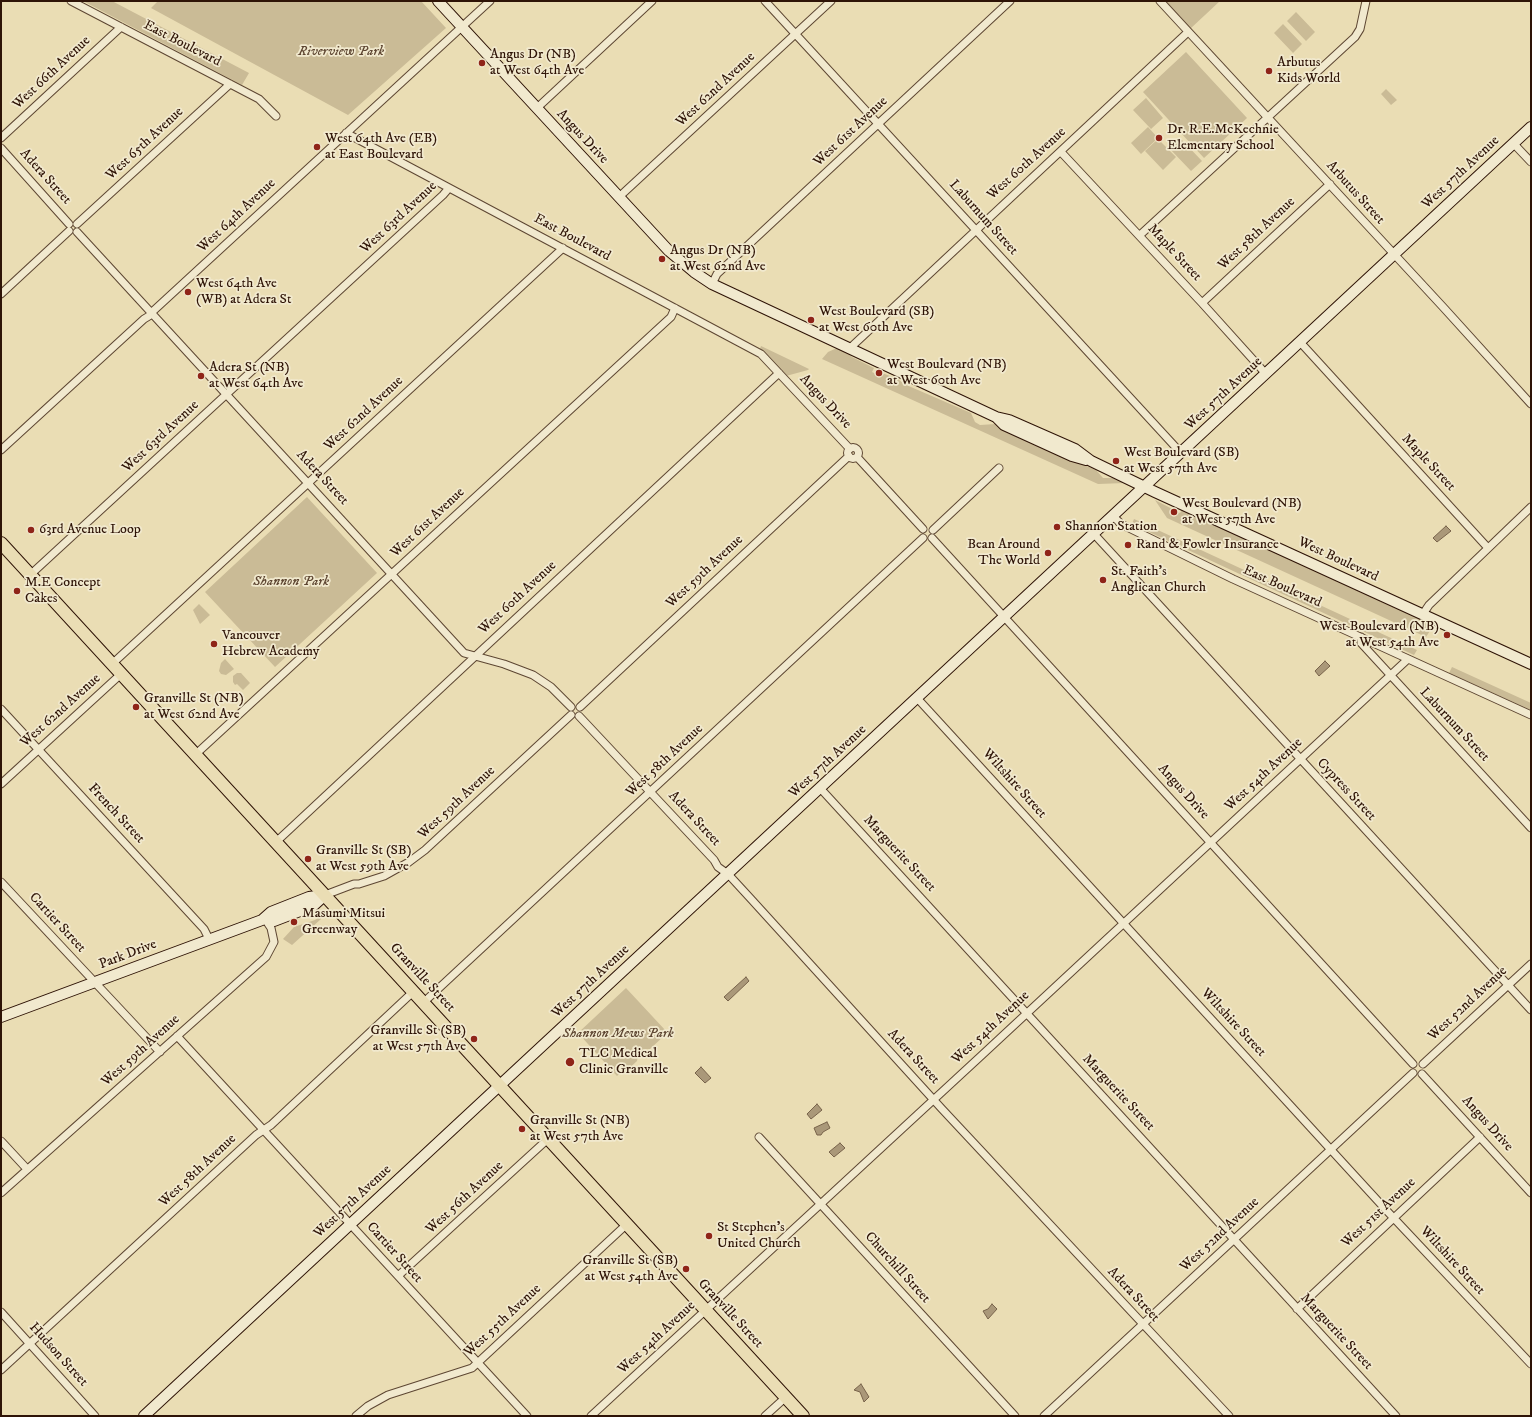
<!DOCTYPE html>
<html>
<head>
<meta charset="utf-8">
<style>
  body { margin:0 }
  #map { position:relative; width:1532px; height:1417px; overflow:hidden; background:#eaddb4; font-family:"IM FELL DW Pica",serif }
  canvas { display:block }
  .frame { position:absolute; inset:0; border:2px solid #2e1306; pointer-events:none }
</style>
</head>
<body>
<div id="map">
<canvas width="1532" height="1417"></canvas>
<div class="frame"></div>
</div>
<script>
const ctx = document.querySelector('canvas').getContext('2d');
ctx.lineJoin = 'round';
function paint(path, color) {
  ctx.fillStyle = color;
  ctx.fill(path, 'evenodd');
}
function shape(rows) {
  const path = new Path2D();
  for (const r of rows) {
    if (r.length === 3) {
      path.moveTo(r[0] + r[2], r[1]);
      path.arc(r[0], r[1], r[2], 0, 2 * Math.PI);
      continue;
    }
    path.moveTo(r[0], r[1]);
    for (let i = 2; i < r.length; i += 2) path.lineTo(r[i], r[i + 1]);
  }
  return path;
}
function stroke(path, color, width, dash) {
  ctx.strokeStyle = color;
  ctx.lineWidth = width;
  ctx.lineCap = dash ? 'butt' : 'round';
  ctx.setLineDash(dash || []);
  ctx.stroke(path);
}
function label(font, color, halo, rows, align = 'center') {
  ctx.font = font + ' "IM FELL DW Pica",serif';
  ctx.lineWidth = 3.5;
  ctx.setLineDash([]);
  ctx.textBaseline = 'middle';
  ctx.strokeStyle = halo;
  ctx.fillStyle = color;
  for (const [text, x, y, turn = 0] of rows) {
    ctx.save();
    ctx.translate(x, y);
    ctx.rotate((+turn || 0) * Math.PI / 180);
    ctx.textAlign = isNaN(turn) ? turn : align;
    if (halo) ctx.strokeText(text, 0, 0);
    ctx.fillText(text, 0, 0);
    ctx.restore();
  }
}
paint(shape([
  [83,1,112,1,249,73,242,85],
  [158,1,421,1,446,28,348,115,151,8],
  [1164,1,1220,1,1190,29],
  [1296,12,1315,32,1306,41,1287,21],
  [1283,24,1302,44,1293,53,1274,33],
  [1186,52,1247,118,1204,158,1143,92],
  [1386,89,1397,100,1391,105,1381,94],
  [1146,98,1163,118,1151,129,1133,110],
  [1148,127,1158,138,1141,154,1131,143],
  [1158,139,1176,157,1163,170,1145,151],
  [1181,139,1202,161,1191,171,1170,149],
  [761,346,809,369,808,370,786,376,760,349],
  [837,348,849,354,852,357,874,368,872,372,880,376,882,373,898,379,904,384,971,413,975,422,980,425,996,424,1096,470,1103,478,1113,478,1125,483,1098,484,822,359,828,352],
  [307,497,377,573,275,667,205,592],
  [1155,500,1180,513,1182,510,1397,609,1401,609,1420,617,1422,621,1433,626,1426,637,1167,518],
  [1134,519,1417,650,1414,655,1132,524],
  [199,604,210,615,200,624,193,610],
  [225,659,234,669,226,675,221,674,219,671,221,663],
  [1452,667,1531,703,1531,710,1449,673],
  [237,673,241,673,250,683,243,690,237,684,235,685,233,682,233,676],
  [321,916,321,919,292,945,283,939,294,927,315,920],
  [626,988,666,1031,663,1033,665,1035,650,1049,645,1049,641,1052,638,1056,637,1061,623,1074,621,1072,617,1076,578,1033]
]), '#cabb96');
const water = shape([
  [1446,526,1451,531,1437,542,1433,538,1446,526],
  [1325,661,1330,666,1319,676,1315,671,1325,661],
  [746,977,749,981,728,1001,724,997,746,977],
  [701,1067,711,1078,705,1083,695,1073,701,1067],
  [817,1104,822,1110,811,1119,807,1114,817,1104],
  [827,1122,830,1128,823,1132,821,1135,817,1135,814,1128,827,1122],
  [840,1143,845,1148,834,1157,829,1152,840,1143],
  [992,1304,997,1309,988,1319,983,1311,988,1309,992,1304],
  [861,1384,869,1397,864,1402,860,1392,854,1390,861,1384]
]);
paint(water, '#aa9879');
stroke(water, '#78634b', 1);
const street = shape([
  [71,1,259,99,276,116],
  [765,1,1181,453],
  [1160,1,1443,307,1531,404],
  [537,108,652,1],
  [346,133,761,354,850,449],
  [1,138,121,27],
  [1513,143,1531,162],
  [1,148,69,224],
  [1061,152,1202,303,1266,374],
  [619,197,831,1],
  [77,224,230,84],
  [77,232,464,653,504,664,533,675,551,687,571,707],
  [1140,235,1355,37,1360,29,1366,1],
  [712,284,717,274,1010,1],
  [1,294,69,231],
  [1202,303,1330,184],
  [1300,342,1488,548],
  [849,349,1188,32],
  [853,453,5.5],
  [1,450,144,319,149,316,151,313,490,1],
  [857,457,923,529],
  [1113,516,1121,524,1233,579,1531,715],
  [933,530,999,468],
  [1094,534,1531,1010],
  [932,538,1413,1064],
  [30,575,443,195,449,188],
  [1423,614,1429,605,1531,507],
  [1361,637,1361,643,1531,828],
  [112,664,563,248],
  [917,698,1388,1212,1531,1364],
  [580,707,849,456],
  [1,709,204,929,209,939],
  [579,716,714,860,718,867,728,874,751,899,942,1109,1229,1416],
  [196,754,671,317,675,308],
  [1,784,121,674],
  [820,788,1396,1416],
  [276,842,779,373],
  [1,882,160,1052],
  [325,895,354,884,359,884,384,876,409,862,425,850,571,715],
  [424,1002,923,538],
  [177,1036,527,1416],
  [1423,1064,1531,964],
  [1422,1074,1531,1193],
  [759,1137,1015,1416],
  [1,1141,27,1169],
  [1,1193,266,957,274,942,271,928,265,919],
  [398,1276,549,1138],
  [1297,1309,1480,1137],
  [1,1312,95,1416],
  [1,1370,256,1135,271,1125,414,991],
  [356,1416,368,1406,388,1395,472,1368,627,1224],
  [591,1416,982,1055,1408,659],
  [765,1416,786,1397],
  [1044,1416,1413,1073]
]);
const secondary = shape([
  [438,1,669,251,694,272,712,284,996,417,1009,420,1075,449,1091,461,1155,492,1531,664],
  [996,417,1004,425,1072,456,1086,460],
  [265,919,274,921,313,906,325,895],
  [1,1017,262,920,271,912,309,897,325,895],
  [144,1416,1531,127]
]);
const highway = shape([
  [1,543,803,1416]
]);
stroke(street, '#5d4632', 9);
stroke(secondary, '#2e1306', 12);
stroke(highway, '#2e1306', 14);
stroke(street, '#f1e9ce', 7);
stroke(secondary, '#f1e9ce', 10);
stroke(highway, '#eaddb4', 12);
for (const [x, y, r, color] of [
  [482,63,4,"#8f2418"],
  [1269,71,4,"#8f2418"],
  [1159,138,4,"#8f2418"],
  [317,147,4,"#8f2418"],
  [662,259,4,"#8f2418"],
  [188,292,4,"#8f2418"],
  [811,320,4,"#8f2418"],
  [879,373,4,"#8f2418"],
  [201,376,4,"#8f2418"],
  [1116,461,4,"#8f2418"],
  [1174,512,4,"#8f2418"],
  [1057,527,4,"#8f2418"],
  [31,530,4,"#8f2418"],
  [1128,545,4,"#8f2418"],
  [1048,553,4,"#8f2418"],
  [1103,580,4,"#8f2418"],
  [17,591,4,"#8f2418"],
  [1447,635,4,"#8f2418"],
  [214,644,4,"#8f2418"],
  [136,707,4,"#8f2418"],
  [308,859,4,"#8f2418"],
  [294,922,4,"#8f2418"],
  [474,1039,4,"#8f2418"],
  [570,1062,5,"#8f2418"],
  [522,1129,4,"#8f2418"],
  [709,1236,4,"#8f2418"],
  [686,1269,4,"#8f2418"]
]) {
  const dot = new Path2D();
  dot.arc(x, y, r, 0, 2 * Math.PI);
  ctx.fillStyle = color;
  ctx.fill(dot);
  stroke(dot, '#f1e9ce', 1.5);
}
label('14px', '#2e1306', '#f1e9ce', [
  ["East Boulevard",182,44,27],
  ["West 66th Avenue",52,73,-43],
  ["West 62nd Avenue",716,90,-43],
  ["West 61st Avenue",851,132,-43],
  ["Angus Drive",582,137,47],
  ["West 65th Avenue",145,144,-43],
  ["West 60th Avenue",1027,164,-42],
  ["West 57th Avenue",1461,173,-43],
  ["Adera Street",45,177,48],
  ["Arbutus Street",1355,193,48],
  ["West 64th Avenue",237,216,-43],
  ["West 63rd Avenue",399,218,-43],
  ["Laburnum Street",983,218,48],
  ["West 58th Avenue",1257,234,-43],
  ["East Boulevard",572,238,28],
  ["Maple Street",1174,253,47],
  ["West 57th Avenue",1224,394,-43],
  ["Angus Drive",825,402,47],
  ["West 62nd Avenue",364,414,-43],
  ["West 63rd Avenue",161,437,-43],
  ["Maple Street",1428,463,47],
  ["Adera Street",322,478,47],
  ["West 61st Avenue",428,523,-43],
  ["West Boulevard",1338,560,25],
  ["West 59th Avenue",705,572,-43],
  ["East Boulevard",1282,587,24],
  ["West 60th Avenue",518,598,-43],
  ["West 62nd Avenue",61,711,-42],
  ["Laburnum Street",1454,725,47],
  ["West 58th Avenue",665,761,-43],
  ["West 57th Avenue",828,762,-43],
  ["West 54th Avenue",1264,775,-43],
  ["Wiltshire Street",1014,784,48],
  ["Cypress Street",1346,790,47],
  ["Angus Drive",1183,792,48],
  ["West 59th Avenue",457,803,-43],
  ["French Street",116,814,47],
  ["Adera Street",694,819,47],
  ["Marguerite Street",899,854,47],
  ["Cartier Street",57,923,47],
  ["Park Drive",128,955,-21],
  ["Granville Street",422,978,47],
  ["West 57th Avenue",591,982,-43],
  ["West 52nd Avenue",1468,1004,-43],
  ["Wiltshire Street",1233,1023,47],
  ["West 54th Avenue",991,1028,-43],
  ["West 59th Avenue",141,1051,-42],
  ["Adera Street",913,1057,47],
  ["Marguerite Street",1118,1093,47],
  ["Angus Drive",1487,1124,48],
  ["West 58th Avenue",198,1171,-43],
  ["West 56th Avenue",465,1198,-43],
  ["West 57th Avenue",353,1202,-43],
  ["West 51st Avenue",1379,1213,-43],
  ["West 52nd Avenue",1220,1235,-43],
  ["Cartier Street",394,1253,48],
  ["Wiltshire Street",1452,1261,47],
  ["Churchill Street",897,1268,48],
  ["Adera Street",1133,1295,47],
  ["Granville Street",730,1314,47],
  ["West 55th Avenue",503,1321,-43],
  ["Marguerite Street",1336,1332,47],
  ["West 54th Avenue",657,1338,-43],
  ["Hudson Street",58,1355,48]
]);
label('italic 14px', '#5d4531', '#f1e9ce', [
  ["Riverview Park",341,52],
  ["Shannon Park",291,582],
  ["Shannon Mews Park",618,1034]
]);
label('14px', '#2e1306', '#f1e9ce', [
  ["Angus Dr (NB)",490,55],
  ["at West 64th Ave",490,71],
  ["Arbutus",1277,63],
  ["Kids World",1277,79],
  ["Dr. R.E.McKechnie",1167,130],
  ["Elementary School",1167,146],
  ["West 64th Ave (EB)",325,139],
  ["at East Boulevard",325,155],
  ["Angus Dr (NB)",670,251],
  ["at West 62nd Ave",670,267],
  ["West 64th Ave",196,284],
  ["(WB) at Adera St",196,300],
  ["West Boulevard (SB)",819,312],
  ["at West 60th Ave",819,328],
  ["West Boulevard (NB)",887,365],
  ["at West 60th Ave",887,381],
  ["Adera St (NB)",209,368],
  ["at West 64th Ave",209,384],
  ["West Boulevard (SB)",1124,453],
  ["at West 57th Ave",1124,469],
  ["West Boulevard (NB)",1182,504],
  ["at West 57th Ave",1182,520],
  ["Shannon Station",1065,527],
  ["63rd Avenue Loop",39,530],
  ["Bean Around",1040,545,"right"],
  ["The World",1040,561,"right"],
  ["Rand & Fowler Insurance",1136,545],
  ["St. Faith's",1111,572],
  ["Anglican Church",1111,588],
  ["M.E Concept",25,583],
  ["Cakes",25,599],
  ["West Boulevard (NB)",1439,627,"right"],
  ["at West 54th Ave",1439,643,"right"],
  ["Vancouver",222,636],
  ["Hebrew Academy",222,652],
  ["Granville St (NB)",144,699],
  ["at West 62nd Ave",144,715],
  ["Granville St (SB)",316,851],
  ["at West 59th Ave",316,867],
  ["Masumi Mitsui",302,914],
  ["Greenway",302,930],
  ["Granville St (SB)",466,1031,"right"],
  ["at West 57th Ave",466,1047,"right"],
  ["TLC Medical",579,1054],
  ["Clinic Granville",579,1070],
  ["Granville St (NB)",530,1121],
  ["at West 57th Ave",530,1137],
  ["St Stephen's",717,1228],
  ["United Church",717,1244],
  ["Granville St (SB)",678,1261,"right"],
  ["at West 54th Ave",678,1277,"right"]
], 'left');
</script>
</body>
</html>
